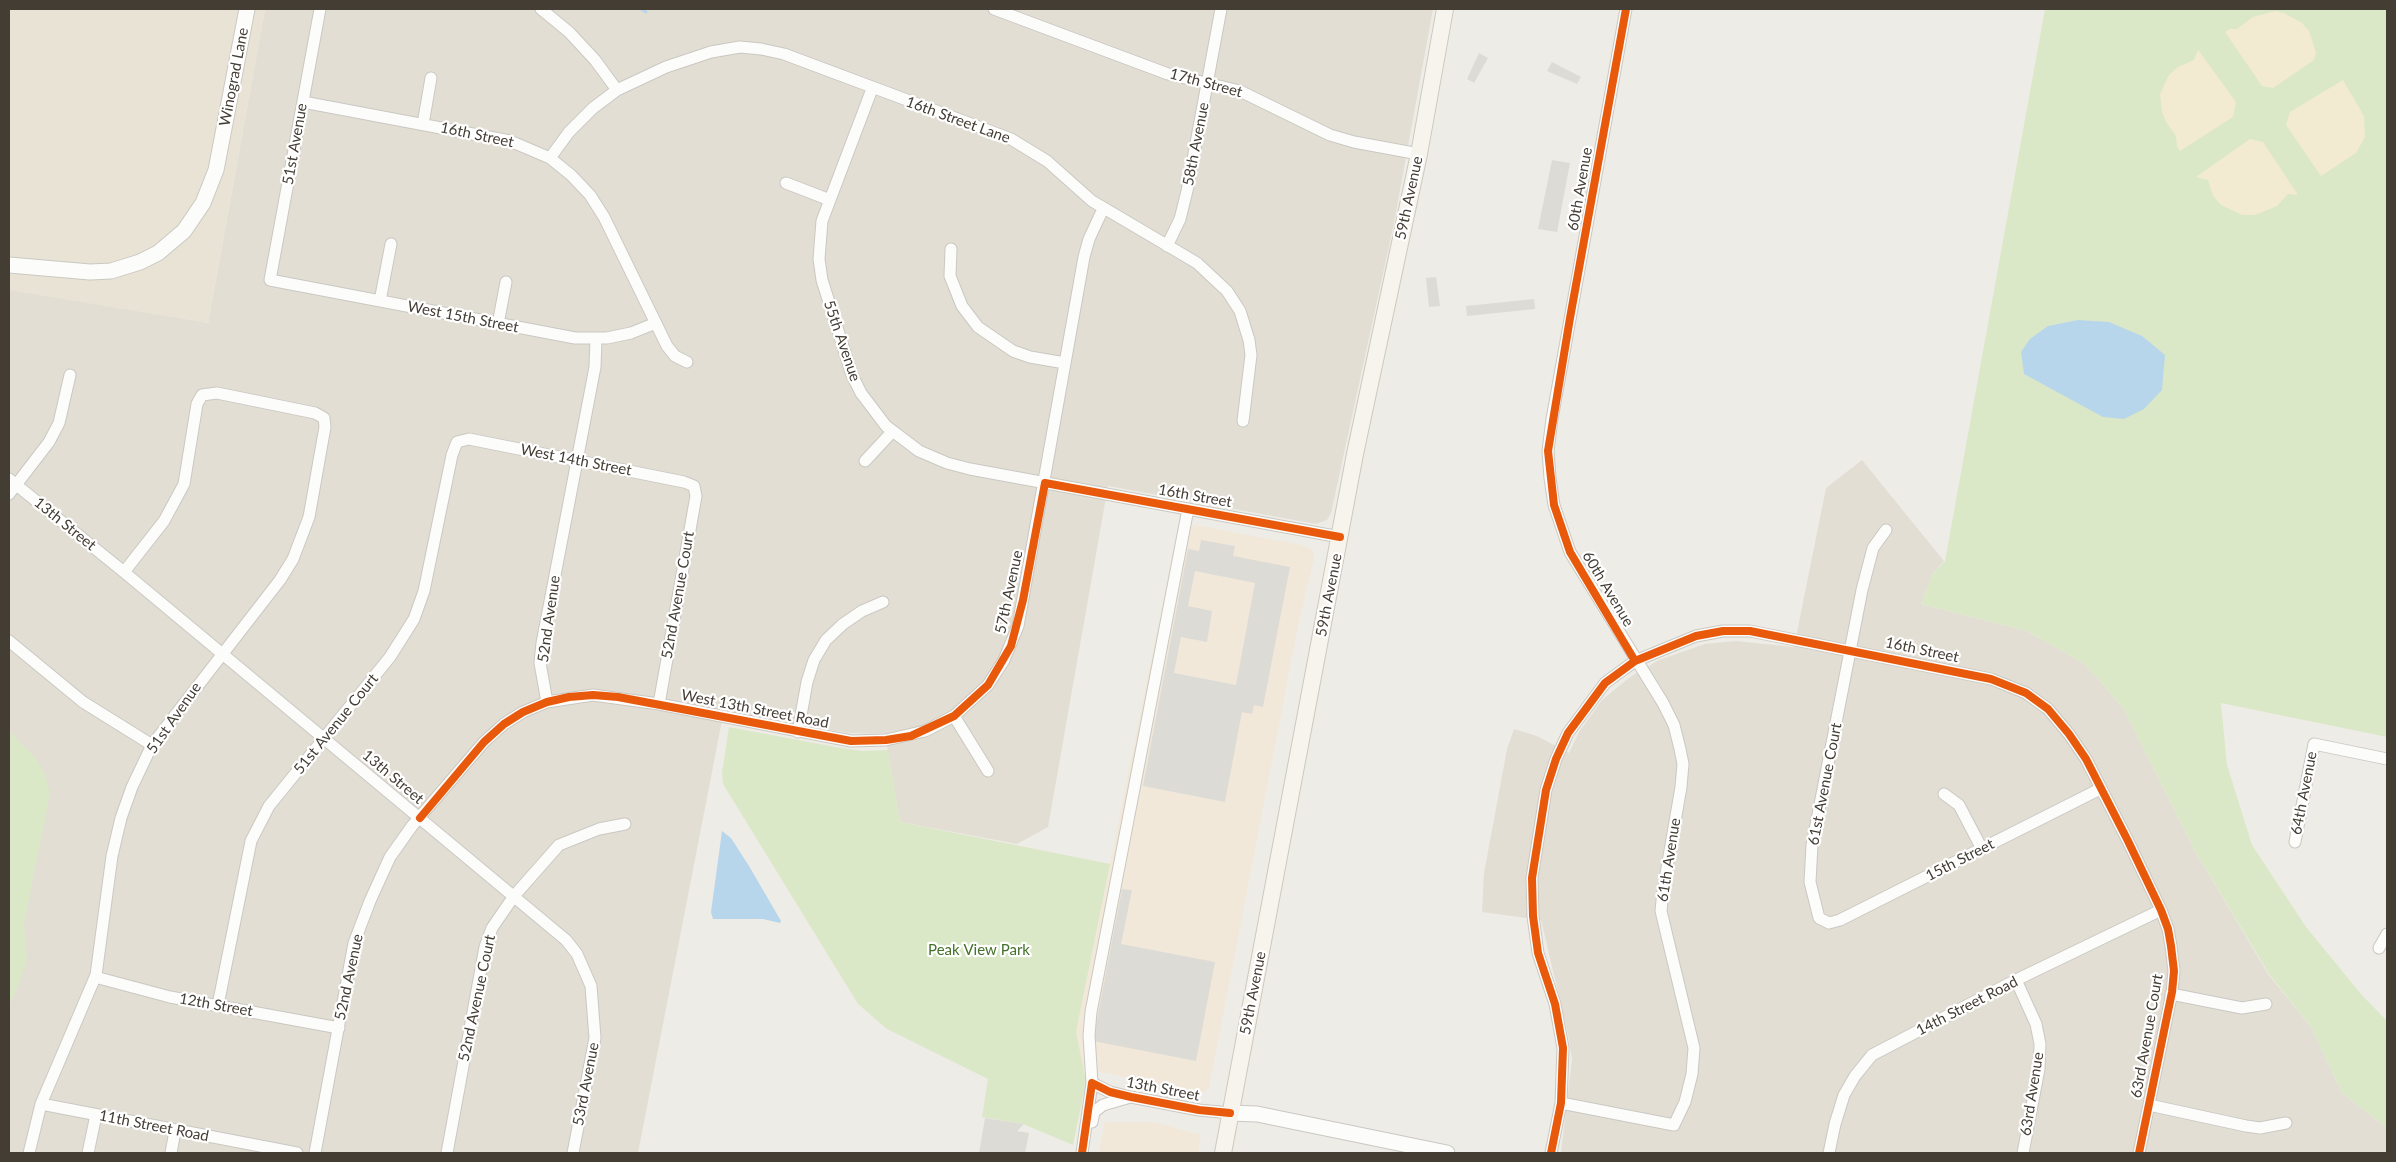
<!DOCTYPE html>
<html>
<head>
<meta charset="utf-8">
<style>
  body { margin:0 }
  #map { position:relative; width:2396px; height:1162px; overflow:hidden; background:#eeece6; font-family:Lato,sans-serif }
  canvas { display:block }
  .frame { position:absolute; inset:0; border:10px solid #433d34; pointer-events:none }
</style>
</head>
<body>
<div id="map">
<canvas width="2396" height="1162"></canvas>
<div class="frame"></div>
</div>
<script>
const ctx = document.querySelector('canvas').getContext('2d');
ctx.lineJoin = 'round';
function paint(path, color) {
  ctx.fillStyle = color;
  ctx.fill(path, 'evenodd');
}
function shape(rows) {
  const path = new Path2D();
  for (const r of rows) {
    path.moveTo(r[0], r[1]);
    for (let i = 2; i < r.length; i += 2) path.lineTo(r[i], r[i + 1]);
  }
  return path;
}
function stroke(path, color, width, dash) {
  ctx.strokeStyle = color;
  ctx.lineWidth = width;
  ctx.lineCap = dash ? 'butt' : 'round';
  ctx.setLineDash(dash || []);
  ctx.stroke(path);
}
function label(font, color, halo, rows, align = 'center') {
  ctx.font = font + ' Lato,sans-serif';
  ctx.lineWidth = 4.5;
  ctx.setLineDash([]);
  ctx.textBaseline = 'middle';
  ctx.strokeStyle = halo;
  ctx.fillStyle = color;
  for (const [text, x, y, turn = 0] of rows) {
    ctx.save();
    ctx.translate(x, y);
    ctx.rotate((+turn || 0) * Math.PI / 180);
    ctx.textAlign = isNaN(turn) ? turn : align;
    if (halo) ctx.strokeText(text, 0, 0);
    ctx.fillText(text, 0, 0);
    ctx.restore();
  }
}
paint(shape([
  [265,9,1433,9,1394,223,1331,513,1327,520,1316,524,1108,486,1048,827,1017,844,900,822,885,734,848,733,724,710,638,1153,9,1153,9,286,208,323],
  [1862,460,1944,561,1932,575,1921,604,2027,631,2085,664,2123,708,2195,851,2268,974,2311,1027,2342,1093,2387,1128,2387,1153,1561,1153,1572,1059,1567,1030,1541,920,1482,912,1484,873,1507,749,1514,729,1537,736,1569,753,1579,732,1602,700,1630,677,1659,660,1705,644,1736,641,1794,647,1826,488]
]), '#e2ded4');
paint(shape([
  [1179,522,1301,545,1313,550,1314,558,1298,626,1209,1088,1202,1093,1082,1068,1076,1032],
  [1105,1122,1154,1122,1201,1135,1198,1153,1099,1153]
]), '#f1e8d9');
paint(shape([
  [9,9,265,9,208,323,9,290]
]), '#e9e3d5');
paint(shape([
  [2045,9,2387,9,2387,737,2221,703,2227,765,2252,845,2306,927,2361,994,2387,1021,2387,1128,2342,1093,2311,1027,2269,974,2195,851,2123,708,2085,664,2027,631,1921,604,1932,575,1945,561],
  [729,727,841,748,862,751,888,750,900,822,1110,864,1076,1032,1086,1081,1073,1145,1023,1124,982,1117,988,1079,887,1029,858,1004,723,784,722,773],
  [9,731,36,758,45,775,50,794,24,923,27,961,14,996,9,1004]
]), '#dbe8c7');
paint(shape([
  [2275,11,2284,13,2302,23,2309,31,2316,53,2314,60,2273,88,2262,86,2225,32,2230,29,2237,29,2253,17],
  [2198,50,2236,102,2233,117,2180,151,2177,146,2176,136,2166,122,2162,112,2160,94,2169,75,2178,67,2194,60],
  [2343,80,2364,116,2365,137,2356,153,2321,176,2286,125,2290,112],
  [2250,139,2263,142,2298,195,2288,194,2277,206,2255,215,2242,215,2221,205,2213,196,2208,180,2196,177]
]), '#f2ebd1');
paint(shape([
  [1479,53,1488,58,1474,83,1467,79],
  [1552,62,1581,77,1577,84,1547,71],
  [1552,160,1570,163,1557,232,1538,229],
  [1436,277,1440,306,1429,307,1426,278],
  [1534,299,1535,309,1467,316,1466,306],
  [1201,540,1235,546,1233,556,1290,567,1263,707,1254,705,1252,714,1242,712,1225,802,1143,786,1188,549,1199,551],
  [1195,571,1255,583,1236,685,1174,673,1181,637,1207,642,1212,611,1188,606],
  [1122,889,1132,890,1121,944,1215,962,1196,1061,1093,1041],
  [985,1118,1024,1124,1017,1131,1029,1133,1025,1153,979,1153]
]), '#dddbd6');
paint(shape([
  [2078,320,2109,322,2142,336,2165,355,2162,390,2144,409,2124,419,2103,417,2024,374,2021,352,2030,339,2048,326],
  [722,831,731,838,749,866,781,921,780,923,763,919,713,919,711,912]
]), '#b8d6eb');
stroke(shape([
  [641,9,646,12]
]), '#b8d6eb', 3);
const minor = shape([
  [320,9,270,280,575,338,607,338,631,333,656,323],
  [541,9,569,32,595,60,617,90],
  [994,9,1168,74,1240,91,1330,135,1354,142,1419,154],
  [872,89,822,221,819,259,822,280,852,375,861,393,886,426,919,451,947,463,970,469,1340,537],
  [303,102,510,141,550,158,571,175,590,195,604,217,667,346,675,356,687,362],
  [423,124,431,78],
  [550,158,569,132,593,108,617,90,666,67,711,52,740,47,761,49,784,54,1011,139,1047,161,1092,201,1197,263,1227,291,1240,311,1249,340,1251,355,1243,421],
  [786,183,830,200],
  [1167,246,1180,219,1187,191,1221,9],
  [951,249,950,276,962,306,978,327,1013,351,1030,357,1065,363],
  [380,301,391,244],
  [498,324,506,282],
  [865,461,892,432],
  [9,479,124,572,566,940,577,954,591,986,595,1038,573,1153],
  [9,494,49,442,59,423,70,375],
  [1886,530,1873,548,1862,590,1812,845,1810,882,1819,918,1829,923,1840,920,2100,789],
  [9,641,83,702,152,745],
  [547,702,540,663,542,643,595,367,596,339],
  [954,716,988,771],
  [798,732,807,682,814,660,826,640,843,624,862,611,883,602],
  [1944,794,1959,805,1982,849],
  [2295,842,2314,744,2387,759],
  [2379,948,2387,934],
  [95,977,170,997,339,1028],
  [2016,980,2036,1024,2040,1044,2039,1069,2023,1153],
  [2171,994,2242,1008,2266,1004],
  [218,1005,251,841,269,806,390,657,414,619,424,591,452,455,457,442,469,439,684,482,694,486,696,496,659,704],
  [1092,1083,1110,1092,1131,1097,1199,1110,1230,1113],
  [1561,1103,1674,1125,1685,1102,1692,1074,1694,1048,1661,911,1663,891,1681,787,1683,764,1680,749,1674,725,1663,703,1570,552,1554,505,1550,478,1548,451,1552,419,1626,9],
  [41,1104,297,1153],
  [2149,1105,2246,1126,2260,1128,2286,1123],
  [1092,1122,1094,1112,1103,1105,1127,1098],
  [29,1153,41,1104,96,975,112,856,121,818,132,787,152,745,280,580,293,559,309,517,325,427,324,418,315,413,217,393,202,395,197,404,184,484,164,521,124,572],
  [88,1153,96,1115],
  [171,1153,175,1131],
  [315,1153,354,943,370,901,390,857,412,826,484,742,504,724,523,712,547,702,593,695,659,704,851,741,886,740,925,731,954,716,988,685,1004,660,1018,626,1084,257,1089,239,1103,209],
  [447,1153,485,947,492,928,514,896,559,845,599,829,625,824],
  [1082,1153,1092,1083,1089,1035,1091,1012,1188,509],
  [1551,1153,1561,1103,1563,1048,1555,1004,1538,953,1533,916,1532,878,1546,790,1556,759,1568,733,1605,683,1635,661,1696,636,1723,631,1750,631,1991,679,2026,693,2048,709,2069,734,2086,759,2128,841,2161,910,2168,929,2171,946,2174,971,2172,992,2139,1153],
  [1829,1153,1835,1124,1844,1095,1855,1076,1872,1055,2016,980,2161,910]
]);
const tertiary = shape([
  [9,265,90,272,111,271,140,262,158,253,184,231,203,203,216,170,247,9],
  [1230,1113,1257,1114,1447,1153]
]);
const secondary = shape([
  [1223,1153,1355,454,1419,154,1445,9]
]);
stroke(minor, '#cac8c2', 13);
stroke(tertiary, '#cac8c2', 17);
stroke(secondary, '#cdc9be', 18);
stroke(minor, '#fcfcfb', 11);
stroke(tertiary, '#fcfcfb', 15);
stroke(secondary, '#f6f4ed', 16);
stroke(shape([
  [1626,9,1570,318,1548,451,1554,505,1570,552,1635,661],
  [420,818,484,742,504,724,523,712,547,702,569,697,593,695,618,697,851,741,886,740,911,736,954,716,988,685,1011,646,1023,600,1045,483,1340,537],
  [1082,1153,1092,1083,1110,1092,1131,1097,1199,1110,1230,1113],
  [1551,1153,1561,1103,1563,1048,1555,1004,1538,953,1533,916,1532,878,1546,790,1556,759,1568,733,1605,683,1635,661,1696,636,1723,631,1750,631,1991,679,2026,693,2048,709,2069,734,2086,759,2128,841,2161,910,2168,929,2171,946,2174,971,2172,992,2139,1153]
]), '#e8590c', 8);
label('15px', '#433d34', '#fff', [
  ["Winograd Lane",234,77,-79],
  ["17th Street",1206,83,15],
  ["16th Street Lane",958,120,20],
  ["16th Street",477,135,12],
  ["51st Avenue",295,144,-80],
  ["58th Avenue",1196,144,-79],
  ["60th Avenue",1580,189,-80],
  ["59th Avenue",1409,198,-78],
  ["West 15th Street",463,317,11],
  ["55th Avenue",842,341,71],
  ["West 14th Street",576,460,11],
  ["16th Street",1195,496,10],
  ["13th Street",65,524,39],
  ["60th Avenue",1608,589,59],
  ["57th Avenue",1009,592,-78],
  ["52nd Avenue Court",678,595,-80],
  ["59th Avenue",1329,595,-79],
  ["52nd Avenue",549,619,-82],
  ["16th Street",1922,650,12],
  ["West 13th Street Road",755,709,11],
  ["51st Avenue",174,718,-55],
  ["51st Avenue Court",336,724,-51],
  ["13th Street",393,777,40],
  ["61st Avenue Court",1825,784,-79],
  ["64th Avenue",2304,793,-79],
  ["61th Avenue",1669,860,-81],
  ["15th Street",1960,860,-27],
  ["52nd Avenue",349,977,-78],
  ["59th Avenue",1253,993,-79],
  ["52nd Avenue Court",477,998,-78],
  ["12th Street",216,1005,10],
  ["14th Street Road",1967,1006,-27],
  ["63rd Avenue Court",2147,1036,-80],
  ["53rd Avenue",586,1084,-79],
  ["13th Street",1163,1089,11],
  ["63rd Avenue",2032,1094,-81],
  ["11th Street Road",154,1126,11]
]);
label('15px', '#44712a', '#fff', [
  ["Peak View Park",979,950]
]);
</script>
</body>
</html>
